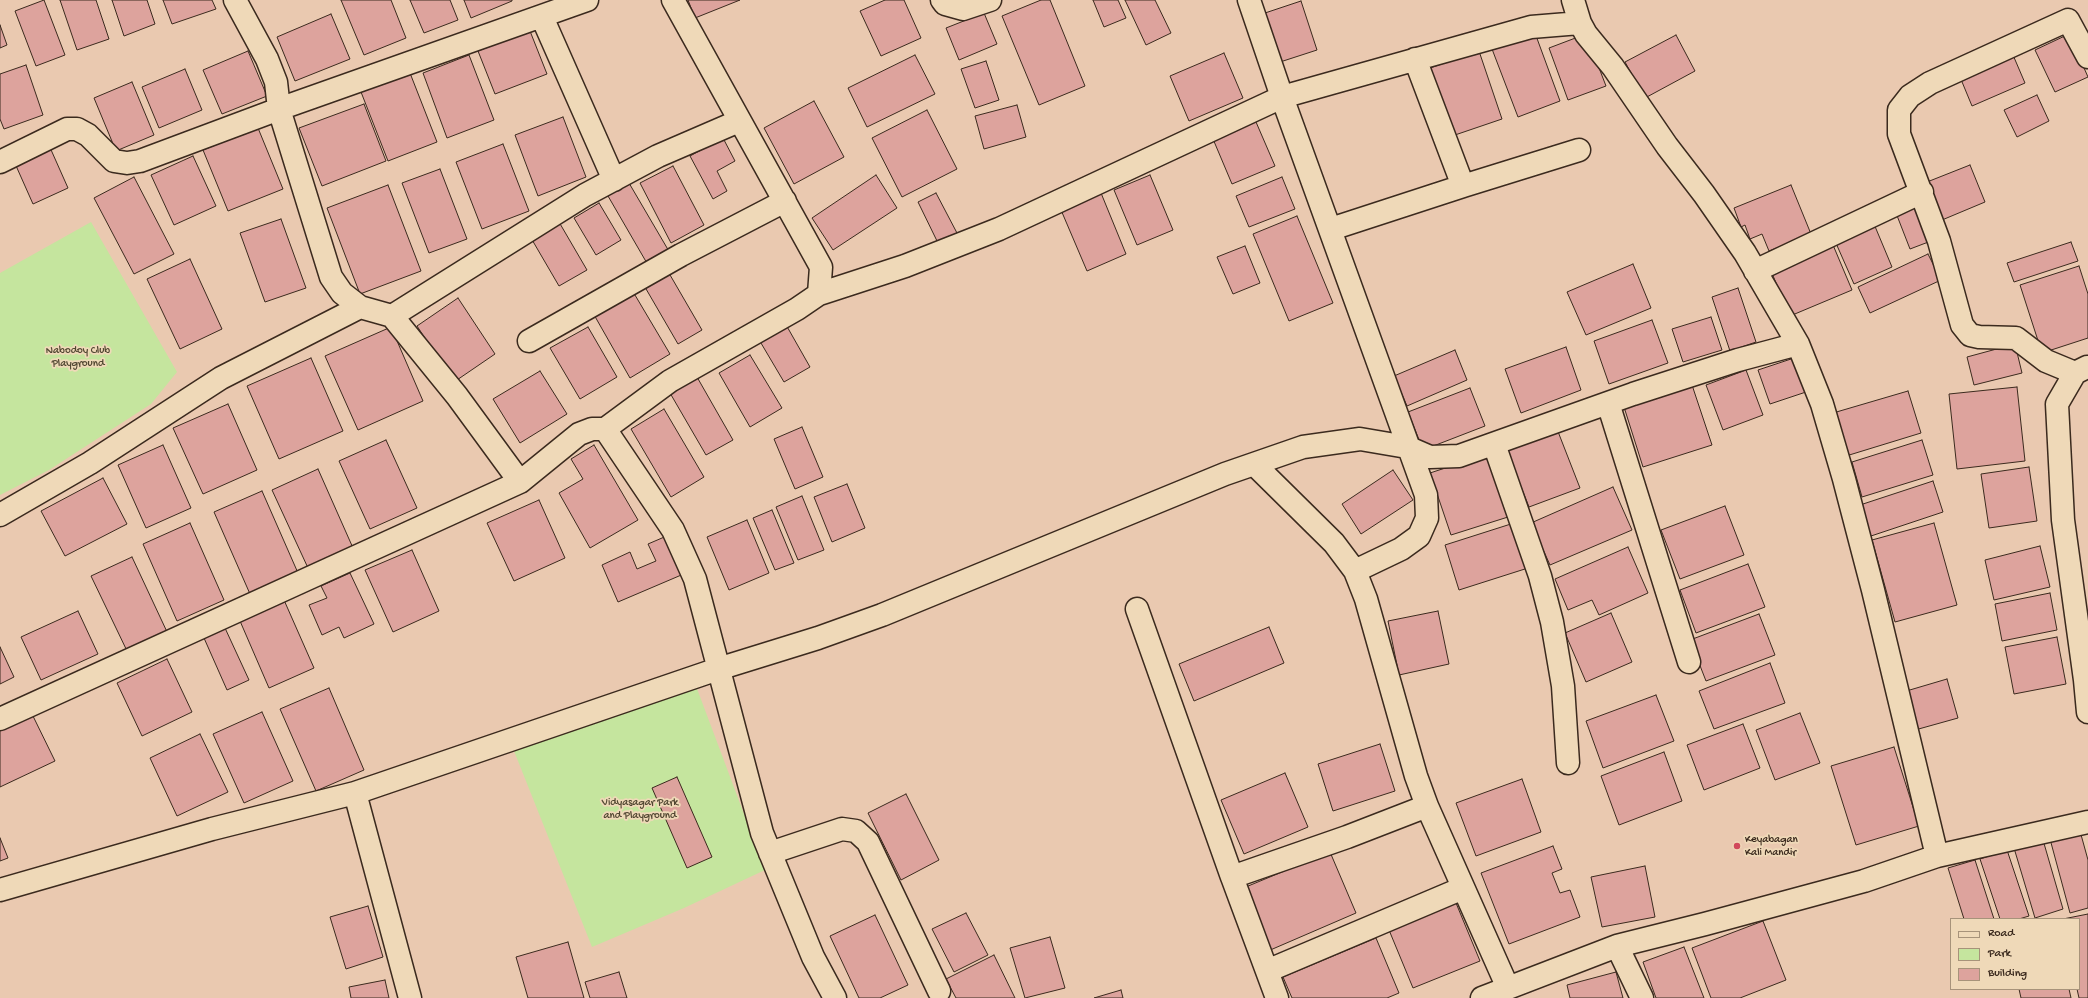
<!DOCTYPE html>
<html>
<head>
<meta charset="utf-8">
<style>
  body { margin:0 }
  #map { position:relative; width:2088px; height:998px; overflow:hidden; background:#eac9b0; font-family:"Gochi Hand",sans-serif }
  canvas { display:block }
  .legend { position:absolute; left:1950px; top:918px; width:130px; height:72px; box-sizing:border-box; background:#efd9b8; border:1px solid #a7937a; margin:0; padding:5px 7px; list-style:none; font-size:12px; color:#3b2a1e }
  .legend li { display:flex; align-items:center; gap:8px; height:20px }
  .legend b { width:20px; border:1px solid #a7937a }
</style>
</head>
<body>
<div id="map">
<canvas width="2088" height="998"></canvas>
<ul class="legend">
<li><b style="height:5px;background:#efd9b8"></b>Road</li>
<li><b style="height:11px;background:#c5e59e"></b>Park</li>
<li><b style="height:11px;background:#dda39d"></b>Building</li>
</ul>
</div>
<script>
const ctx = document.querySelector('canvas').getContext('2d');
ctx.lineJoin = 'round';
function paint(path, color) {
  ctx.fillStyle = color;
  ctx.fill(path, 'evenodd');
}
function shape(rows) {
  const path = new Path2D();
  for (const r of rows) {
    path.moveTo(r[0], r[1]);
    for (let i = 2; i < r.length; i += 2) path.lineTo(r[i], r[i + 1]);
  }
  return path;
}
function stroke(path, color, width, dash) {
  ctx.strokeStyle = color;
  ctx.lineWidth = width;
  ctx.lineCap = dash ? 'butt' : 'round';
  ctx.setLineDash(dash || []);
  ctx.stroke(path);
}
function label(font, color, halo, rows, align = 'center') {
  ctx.font = font + ' "Gochi Hand",sans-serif';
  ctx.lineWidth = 3.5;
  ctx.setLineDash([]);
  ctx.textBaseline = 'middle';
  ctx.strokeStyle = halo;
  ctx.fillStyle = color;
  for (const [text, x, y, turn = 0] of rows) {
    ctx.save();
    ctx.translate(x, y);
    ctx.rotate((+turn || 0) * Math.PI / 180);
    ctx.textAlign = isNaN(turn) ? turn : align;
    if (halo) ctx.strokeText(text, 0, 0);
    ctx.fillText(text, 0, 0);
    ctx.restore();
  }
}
paint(shape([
  [91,222,177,372,151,404,49,470,0,495,0,273],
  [693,678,765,870,684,908,592,947,514,751,524,746,561,735]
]), '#c5e59e');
const building = shape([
  [44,0,65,55,36,66,15,11,44,0],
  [60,0,96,0,109,39,77,50,60,0],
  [112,0,147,0,155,24,124,36,112,0],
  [163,0,212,0,216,9,172,24,163,0],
  [341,0,391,0,406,38,364,55,341,0],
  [410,0,450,0,458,20,424,33,410,0],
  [464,0,512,0,512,1,471,18,464,0],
  [688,0,740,0,695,18,688,0],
  [885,0,904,0,921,38,881,56,860,11,885,0],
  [1041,0,1050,0,1085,86,1039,105,1002,16,1041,0],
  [1093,0,1118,0,1126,18,1104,27,1093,0],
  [1125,0,1155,0,1171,33,1146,45,1125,0],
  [1301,1,1317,50,1277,63,1262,14,1301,1],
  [984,13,997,44,959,60,946,28,984,13],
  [331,14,350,59,295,81,277,37,331,14],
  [0,25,7,45,0,48,0,25],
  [530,31,547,74,495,94,478,51,530,31],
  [1535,33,1560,101,1518,117,1492,49,1535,33],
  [1586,34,1606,86,1568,100,1549,48,1586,34],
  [2069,34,2088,77,2055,92,2035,50,2069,34],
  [1676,35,1695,71,1645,98,1625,62,1676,35],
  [248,51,267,96,222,114,203,70,248,51],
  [1479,51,1502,119,1452,136,1430,68,1479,51],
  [1224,53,1243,98,1189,121,1170,76,1224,53],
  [469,55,494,120,447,138,423,73,469,55],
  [915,55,935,94,867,127,848,88,915,55],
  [2013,55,2025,83,1972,106,1960,77,2013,55],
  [986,61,999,100,975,108,961,69,986,61],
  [26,65,43,115,4,129,0,119,0,74,26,65],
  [185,69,202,110,159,128,142,87,185,69],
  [410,73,437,142,388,161,361,92,410,73],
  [132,82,154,135,116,151,94,98,132,82],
  [2037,95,2049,121,2017,137,2004,110,2037,95],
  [814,101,844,157,794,184,764,128,814,101],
  [364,104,386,161,322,186,299,128,364,104],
  [1017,105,1026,137,984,149,975,116,1017,105],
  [927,110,957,169,902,197,872,138,927,110],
  [563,117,586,177,538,196,515,135,563,117],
  [1256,122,1275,166,1232,184,1213,139,1256,122],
  [258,128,283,189,228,211,203,150,258,128],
  [723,138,735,161,717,171,727,191,713,199,690,156,723,138],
  [48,143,68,188,33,204,13,159,48,143],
  [503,144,529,211,482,229,456,162,503,144],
  [193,156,216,206,174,225,151,175,193,156],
  [1970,165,1985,202,1942,220,1927,182,1970,165],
  [673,166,704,225,671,243,640,183,673,166],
  [440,169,467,239,429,253,402,183,440,169],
  [876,175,897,208,833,250,812,218,876,175],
  [1150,175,1173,230,1137,245,1114,190,1150,175],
  [134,177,174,254,134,274,94,198,134,177],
  [1282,177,1295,209,1249,227,1236,196,1282,177],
  [629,183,670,253,648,265,608,196,629,183],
  [388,185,421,271,360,294,327,208,388,185],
  [1791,185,1811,234,1769,251,1762,234,1750,239,1745,225,1741,227,1734,208,1791,185],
  [936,193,957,233,938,243,918,202,936,193],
  [1101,193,1126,254,1087,271,1061,210,1101,193],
  [599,203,621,240,596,255,574,218,599,203],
  [1916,205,1931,241,1910,249,1896,213,1916,205],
  [1297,216,1333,303,1289,321,1253,234,1297,216],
  [281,219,306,288,265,302,240,233,281,219],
  [559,222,587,270,559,286,531,238,559,222],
  [1874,224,1892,267,1854,284,1835,241,1874,224],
  [2071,242,2078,261,2014,282,2007,263,2071,242],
  [1833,245,1852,290,1790,316,1771,271,1833,245],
  [1245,246,1260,283,1233,294,1217,257,1245,246],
  [1928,254,1941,280,1870,313,1858,287,1928,254],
  [190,259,222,329,180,349,147,279,190,259],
  [1633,264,1651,308,1586,335,1567,292,1633,264],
  [2079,266,2088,294,2088,338,2042,353,2020,285,2079,266],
  [666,268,702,330,678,344,642,282,666,268],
  [1738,288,1756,342,1730,351,1712,297,1738,288],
  [632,290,670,354,630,378,593,313,632,290],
  [458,298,495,354,454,382,417,326,458,298],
  [1711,317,1722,350,1683,362,1672,329,1711,317],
  [1652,320,1668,363,1609,384,1594,341,1652,320],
  [785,323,810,367,784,382,758,338,785,323],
  [391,327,423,401,358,430,325,356,391,327],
  [588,327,617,377,580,399,550,348,588,327],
  [2015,344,2022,373,1974,385,1967,357,2015,344],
  [1566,347,1581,390,1521,413,1505,369,1566,347],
  [1455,350,1467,380,1407,406,1394,376,1455,350],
  [750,355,782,408,750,427,719,373,750,355],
  [311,358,343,431,279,459,247,386,311,358],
  [1794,358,1806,392,1770,404,1758,370,1794,358],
  [1746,370,1763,415,1723,430,1706,385,1746,370],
  [540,371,567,414,520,443,493,399,540,371],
  [697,377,733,440,706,455,670,393,697,377],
  [1692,385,1712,445,1643,467,1624,407,1692,385],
  [2017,387,2025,461,1957,469,1949,394,2017,387],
  [1470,388,1485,426,1423,450,1408,412,1470,388],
  [1908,391,1921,433,1846,456,1833,413,1908,391],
  [228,404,257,470,203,494,173,428,228,404],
  [664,409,704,477,671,497,631,429,664,409],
  [802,427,823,477,795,489,774,439,802,427],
  [1557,429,1580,488,1529,507,1506,449,1557,429],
  [386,440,417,508,370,529,339,461,386,440],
  [1922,440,1933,475,1862,497,1852,462,1922,440],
  [163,445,191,508,146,528,118,465,163,445],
  [594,445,638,520,590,548,559,493,583,479,571,459,594,445],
  [1488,454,1508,517,1451,535,1430,473,1488,454],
  [2029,467,2037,521,1989,528,1981,474,2029,467],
  [318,469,353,548,308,568,272,490,318,469],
  [1393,470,1413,500,1361,534,1342,504,1393,470],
  [103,478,127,524,65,556,41,511,103,478],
  [1933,481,1943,512,1871,536,1860,505,1933,481],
  [847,484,865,528,832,542,814,497,847,484],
  [1613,487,1632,530,1550,565,1531,523,1613,487],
  [262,491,298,573,250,594,214,512,262,491],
  [802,496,824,550,798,560,776,507,802,496],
  [539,500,565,558,514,581,487,523,539,500],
  [1725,506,1744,555,1680,579,1661,530,1725,506],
  [772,510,794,563,775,570,753,518,772,510],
  [747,520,769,573,729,590,707,537,747,520],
  [190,523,224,600,177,621,143,544,190,523],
  [1514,523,1528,568,1459,590,1445,545,1514,523],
  [1934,523,1957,605,1895,622,1872,540,1934,523],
  [669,535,686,573,618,602,602,565,630,552,637,569,656,561,648,544,669,535],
  [2040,546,2050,587,1994,600,1985,560,2040,546],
  [1628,547,1648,593,1599,615,1592,600,1568,610,1555,579,1628,547],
  [412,550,439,611,393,632,365,570,412,550],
  [132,557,168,634,128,653,91,576,132,557],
  [1748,564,1765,607,1696,633,1680,590,1748,564],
  [350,573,374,624,344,638,339,627,322,635,309,605,327,598,321,586,350,573],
  [2050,593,2057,630,2002,641,1995,604,2050,593],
  [284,600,314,668,269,688,240,621,284,600],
  [78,611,98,654,41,680,21,637,78,611],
  [1438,611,1449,664,1399,675,1388,621,1438,611],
  [1611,613,1632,662,1586,682,1565,633,1611,613],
  [1759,614,1775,655,1706,681,1690,640,1759,614],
  [1269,627,1284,663,1194,701,1179,664,1269,627],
  [225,628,249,680,227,690,204,638,225,628],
  [2057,637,2066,684,2014,694,2005,647,2057,637],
  [0,647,14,677,0,684,0,647],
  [167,659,192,712,142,736,117,683,167,659],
  [1770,663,1785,703,1714,729,1699,691,1770,663],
  [1947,679,1958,718,1915,730,1903,692,1947,679],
  [329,688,364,770,316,791,280,709,329,688],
  [1656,695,1674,741,1603,768,1586,721,1656,695],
  [262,712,293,781,244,803,213,734,262,712],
  [1800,713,1820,763,1775,780,1756,730,1800,713],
  [32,714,55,761,0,787,0,729,32,714],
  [1743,724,1760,768,1704,790,1687,745,1743,724],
  [200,734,228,792,177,816,150,758,200,734],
  [1380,744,1395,791,1333,811,1318,764,1380,744],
  [1894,747,1919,826,1856,845,1831,766,1894,747],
  [1664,752,1682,801,1619,825,1601,776,1664,752],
  [1285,773,1308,827,1244,854,1221,800,1285,773],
  [677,777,712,857,687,868,652,788,677,777],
  [1522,779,1541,832,1476,856,1456,803,1522,779],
  [906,794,939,860,901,880,868,813,906,794],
  [2080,831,2088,860,2088,908,2070,913,2050,839,2080,831],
  [0,838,8,858,0,861,0,838],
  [2043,840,2063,909,2035,918,2014,848,2043,840],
  [1553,846,1562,869,1552,873,1560,893,1570,890,1580,917,1509,944,1481,873,1553,846],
  [2007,850,2029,916,2019,919,2000,919,1980,859,2007,850],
  [1330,852,1356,913,1268,951,1241,889,1330,852],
  [1975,860,1994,919,1964,919,1948,868,1975,860],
  [1645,866,1655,917,1602,927,1591,877,1645,866],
  [1456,903,1480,961,1413,988,1389,930,1456,903],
  [368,906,383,957,346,969,330,917,368,906],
  [966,913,988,955,954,972,932,929,966,913],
  [2088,914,2088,998,2079,998,2077,989,2079,989,2079,919,2063,919,2088,914],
  [875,915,908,985,880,998,859,998,830,936,875,915],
  [1763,921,1786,980,1740,998,1711,998,1692,948,1763,921],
  [1050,937,1065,988,1025,998,1010,948,1050,937],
  [1376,938,1399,993,1387,998,1292,998,1283,977,1376,938],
  [568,942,584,998,528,998,516,957,568,942],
  [1684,947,1704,998,1656,998,1643,962,1684,947],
  [994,955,1015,998,956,998,946,979,994,955],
  [619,972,627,998,590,998,585,982,619,972],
  [1616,972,1623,998,1570,998,1567,985,1616,972],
  [385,980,389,998,351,998,349,987,385,980],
  [2019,989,2069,989,2071,998,2021,998,2019,989],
  [1121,990,1123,998,1094,998,1121,990]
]);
paint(building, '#dda39d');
stroke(building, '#3b2a1e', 1);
const street = shape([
  [942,0,945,4,963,9,990,0],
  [1249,0,1282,97,1531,27,1580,23],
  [1573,0,1580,23,1586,34,1613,67,1667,146,1704,194,1745,253,1798,344,1822,404,1844,479,1873,590,1937,856],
  [542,17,614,180],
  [0,162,67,129,77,129,88,135,114,161,127,163,140,161,279,109,587,0],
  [1463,186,1579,150],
  [1331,229,1463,186,1415,59],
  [1755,271,1922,192],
  [819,294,905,266,999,229,1282,97,1426,495,1427,518,1419,536,1401,549,1355,571,1334,543,1254,464],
  [360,307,392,316,457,396,520,482],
  [392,316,585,195,658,156,739,121],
  [529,341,681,255,785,201],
  [2075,373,2046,361,2016,338,1979,337,1970,335,1962,325,1939,241,1899,134,1899,110,1910,96,1930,83,2068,20,2088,57],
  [1608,403,1689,662],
  [605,429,673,530,695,579,762,833,813,957,835,998],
  [1494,444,1540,576,1552,622,1563,686,1568,763],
  [0,515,90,463,221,378,360,307,342,293,331,277,279,109,276,82,267,59,235,0],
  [1355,571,1366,599,1416,776,1427,806,1508,988],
  [1137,609,1232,877],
  [2088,679,2085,680,2088,712],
  [2085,680,2063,520,2057,404,2075,373,2087,367],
  [0,719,520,482,579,434,592,429,605,429,670,381,797,309,819,294,821,267,673,0],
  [355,793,410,998],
  [770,853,842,829,856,831,868,842,939,991],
  [0,890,212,829,355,793,718,669,818,638,882,615,1225,474,1303,447,1360,439,1407,447,1430,457,1459,456,1633,394,1738,360,1798,344],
  [1617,946,1642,998],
  [1267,971,1463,888],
  [1277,998,1232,877,1347,837,1427,806],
  [1482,998,1617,946,1705,924,1864,881,1937,856,2088,822]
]);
stroke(street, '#3b2a1e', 25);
stroke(street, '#efd9b8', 22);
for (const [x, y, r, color] of [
  [1737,846,4,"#d1495b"]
]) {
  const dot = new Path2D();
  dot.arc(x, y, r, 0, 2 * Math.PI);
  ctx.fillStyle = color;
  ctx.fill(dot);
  stroke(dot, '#efd9b8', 1.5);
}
label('11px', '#504631', '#efd9b8', [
  ["Nabodoy Club",78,351],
  ["Playground",78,364],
  ["Vidyasagar Park",640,803],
  ["and Playground",640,816]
]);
label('11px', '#3b2a1e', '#efd9b8', [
  ["Keyabagan",1745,840],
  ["Kali Mandir",1745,853]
], 'left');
</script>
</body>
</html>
